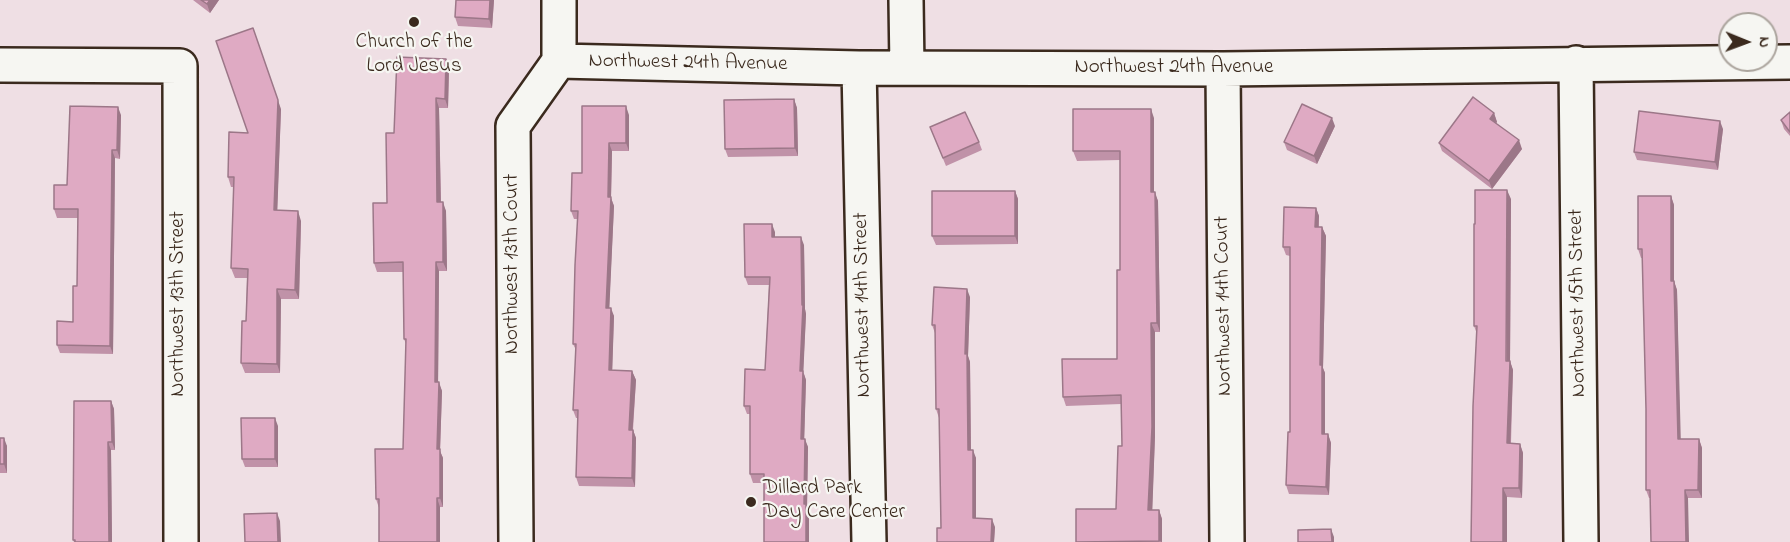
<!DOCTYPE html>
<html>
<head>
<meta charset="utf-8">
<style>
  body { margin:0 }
  #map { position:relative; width:1790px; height:542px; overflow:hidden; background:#efdfe4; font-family:"Indie Flower",sans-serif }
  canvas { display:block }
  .north { position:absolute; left:1718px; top:12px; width:60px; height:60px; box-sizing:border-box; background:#f6f6f2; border:2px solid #aba49d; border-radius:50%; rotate:91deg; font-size:16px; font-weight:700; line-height:24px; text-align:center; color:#3b2a1e }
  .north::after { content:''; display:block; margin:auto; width:21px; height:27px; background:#3b2a1e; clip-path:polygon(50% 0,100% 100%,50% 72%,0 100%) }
</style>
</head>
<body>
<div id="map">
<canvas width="1790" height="542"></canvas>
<div class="north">N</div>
</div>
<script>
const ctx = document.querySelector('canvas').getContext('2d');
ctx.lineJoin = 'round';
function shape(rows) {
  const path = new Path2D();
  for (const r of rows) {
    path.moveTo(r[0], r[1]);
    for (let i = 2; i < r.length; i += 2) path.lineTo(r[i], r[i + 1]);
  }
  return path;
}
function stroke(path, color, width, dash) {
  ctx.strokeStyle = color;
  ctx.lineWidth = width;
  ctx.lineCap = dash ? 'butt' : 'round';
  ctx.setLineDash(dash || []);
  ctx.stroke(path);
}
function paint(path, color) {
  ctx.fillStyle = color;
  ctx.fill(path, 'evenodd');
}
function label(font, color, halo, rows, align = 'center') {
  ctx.font = font + ' "Indie Flower",sans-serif';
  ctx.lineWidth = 4.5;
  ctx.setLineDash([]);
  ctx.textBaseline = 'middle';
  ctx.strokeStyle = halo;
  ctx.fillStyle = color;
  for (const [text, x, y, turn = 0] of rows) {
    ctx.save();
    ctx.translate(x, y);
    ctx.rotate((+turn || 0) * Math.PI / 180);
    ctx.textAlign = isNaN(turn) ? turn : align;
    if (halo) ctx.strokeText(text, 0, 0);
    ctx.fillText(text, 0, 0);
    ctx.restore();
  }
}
const minor = shape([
  [906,0,907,68],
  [559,61,859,68,1223,69,1790,62],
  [1576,63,1581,542],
  [0,65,180,66,181,542],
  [859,68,869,542],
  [1223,69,1227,542],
  [516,542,513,126,559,61,559,0]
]);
stroke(minor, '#3b2a1e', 38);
stroke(minor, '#f6f6f2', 33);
paint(shape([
  [193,0,219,0,210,13],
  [494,0,492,28,458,26,455,17],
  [449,68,448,108,439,108,441,202,446,211,447,271,439,271,438,382,442,391,440,451,443,458,443,507,379,508,376,499,403,449,406,344,404,339,403,272,377,272,374,263,387,203,394,133],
  [794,99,797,108,798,156,728,157,725,149],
  [281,109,277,210,301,221,299,299,281,299,280,373,245,373,241,363,246,321,247,278,235,278,231,268,234,187,231,187,228,177,248,133],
  [1790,112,1790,136,1784,129,1781,120],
  [1494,113,1497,122,1496,123,1522,149,1492,189,1442,151,1439,143],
  [121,115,120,159,115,158,113,354,60,353,57,345,73,322,77,286,78,218,57,218,54,209,67,185],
  [629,115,629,151,612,151,611,198,614,206,609,308,614,316,612,370,632,371,636,380,633,430,636,438,635,487,579,486,576,477,578,418,576,418,573,410,576,350,573,344,578,219,574,219,571,211,582,173],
  [1154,118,1154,192,1158,201,1160,332,1155,332,1155,436,1152,510,1159,510,1162,519,1162,542,1076,542,1116,509,1122,446,1121,404,1066,406,1063,397,1117,359,1120,270,1120,160,1077,161,1073,151],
  [1335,126,1317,164,1287,150,1284,142],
  [930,127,979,142,982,150,946,166],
  [1723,129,1718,170,1637,160,1634,152],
  [1015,191,1018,199,1018,244,936,245,932,236],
  [1671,196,1674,205,1674,281,1677,290,1680,439,1699,439,1702,448,1702,498,1649,498,1646,490,1646,409,1643,258,1641,258,1638,249],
  [1511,199,1510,361,1513,370,1511,443,1520,444,1523,453,1522,498,1507,497,1507,542,1471,542,1477,334,1474,326,1475,224],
  [1316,208,1319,216,1319,227,1322,227,1326,236,1323,368,1325,373,1325,434,1328,434,1331,443,1329,495,1289,494,1286,485,1290,432,1290,256,1286,255,1283,247],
  [775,232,775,237,804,245,805,309,806,314,803,371,806,380,804,439,808,447,807,508,809,513,809,542,764,542,764,483,753,483,750,474,750,414,747,414,744,406,765,370,769,285,748,285,745,277],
  [970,297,968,356,970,362,971,450,976,458,976,518,995,527,994,542,937,542,941,528,939,418,936,409,935,333,932,325],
  [111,401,114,409,115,450,111,450,112,542,74,542,73,540],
  [278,426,278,467,245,467,242,459],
  [0,438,7,446,7,473,0,473]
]), '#c092a8');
paint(shape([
  [210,0,219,0,210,13,207,4],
  [490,0,494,0,492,28,489,19],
  [253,28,281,109,277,220,274,210],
  [446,59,449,68,448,108,445,99],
  [436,98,439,108,441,211,437,202],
  [794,99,797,108,798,156,795,148],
  [626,106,629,115,629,151,626,143],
  [118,107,121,115,120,159,117,150],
  [1151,109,1154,118,1154,201,1151,192],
  [1494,113,1497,122,1493,127,1490,119],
  [1332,118,1335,126,1317,164,1314,156],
  [1720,121,1723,129,1718,170,1715,162],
  [1519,140,1522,149,1492,189,1489,181],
  [609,143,612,151,611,198,614,206,609,316,606,308],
  [112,150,115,158,113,354,110,346],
  [1507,190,1511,199,1510,365,1510,361,1513,370,1510,453,1507,443],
  [1015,191,1018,199,1018,244,1015,236],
  [1155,192,1158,201,1160,332,1157,323],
  [1671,196,1674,205,1674,290,1671,281],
  [443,202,446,211,447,271,443,262],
  [1316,208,1319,216,1318,235,1315,227],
  [298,211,301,221,299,299,295,290],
  [772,224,775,232,775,245,772,237],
  [1322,227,1326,236,1323,368,1325,373,1325,442,1322,434,1320,365],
  [801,237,804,245,805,309,806,314,803,380,800,371,802,305],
  [436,262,439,271,438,391,435,382],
  [1674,281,1677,290,1681,448,1678,439],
  [277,289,281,299,280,373,277,364],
  [967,289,970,297,968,356,970,362,971,458,968,450,965,354],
  [611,308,614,316,612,379,609,370],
  [1151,323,1155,332,1155,436,1152,519,1148,510],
  [632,371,636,380,632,438,629,430],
  [803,371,806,380,804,447,801,439],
  [439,382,442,391,440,451,443,458,443,507,440,498,437,449],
  [111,401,114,409,115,450,112,442],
  [275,418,278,426,278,467,275,459],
  [633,430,636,438,635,487,632,478],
  [1328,434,1331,443,1329,495,1326,487],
  [4,438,7,446,7,473,4,464],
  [805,439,808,447,807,508,809,513,809,542,806,542,804,504],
  [1699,439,1702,448,1702,498,1698,490],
  [108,442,111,450,112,542,109,542],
  [1520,444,1523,453,1522,498,1519,488],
  [973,450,976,458,976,526,973,518],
  [1503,488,1507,497,1507,542,1503,542],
  [1685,490,1688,498,1689,542,1686,542],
  [437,498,440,507,440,542,437,542],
  [1159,510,1162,519,1162,542,1159,541],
  [277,513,280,521,281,542,278,542],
  [992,519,995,527,994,542,991,542],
  [1331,529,1334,537,1334,542,1332,542]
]), '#9c7788');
const building = shape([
  [201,0,210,0,207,4,201,0],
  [456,0,490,0,489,19,455,17,456,0],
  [253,28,278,100,274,210,298,211,295,290,277,289,277,364,241,363,242,321,246,321,248,269,231,268,234,177,228,177,229,132,248,133,216,41,253,28],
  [397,57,446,59,445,99,436,98,437,202,443,202,443,262,436,262,435,382,439,382,437,449,440,449,440,498,437,498,437,542,379,542,379,499,376,499,375,449,403,449,406,339,404,339,403,262,374,263,373,203,387,203,386,133,394,133,397,57],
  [1473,97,1494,113,1490,119,1519,140,1489,181,1439,143,1473,97],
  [794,99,795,148,725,149,724,100,794,99],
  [1302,104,1332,118,1314,156,1284,142,1302,104],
  [70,106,118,107,117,150,112,150,110,346,57,345,57,321,73,322,73,286,77,286,78,209,54,209,54,185,67,185,70,106],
  [582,106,626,106,626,143,609,143,608,197,611,197,606,308,611,308,609,370,632,371,629,430,633,430,632,478,576,477,578,410,573,410,576,344,573,344,575,265,578,211,571,211,572,173,582,173,582,106],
  [1073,109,1151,109,1151,192,1155,192,1157,323,1151,323,1152,427,1148,510,1159,510,1159,541,1076,542,1076,509,1116,509,1118,446,1122,446,1121,395,1063,397,1062,359,1117,359,1117,270,1120,270,1120,151,1073,151,1073,109],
  [1639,111,1720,121,1715,162,1634,152,1639,111],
  [965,112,979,142,943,158,930,127,965,112],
  [1790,112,1790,132,1781,120,1790,112],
  [1475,190,1507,190,1506,361,1510,361,1507,443,1520,444,1519,488,1503,488,1503,542,1471,542,1473,406,1477,326,1474,326,1474,224,1475,224,1475,190],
  [932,191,1015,191,1015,236,932,236,932,191],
  [1638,196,1671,196,1671,281,1674,281,1678,439,1699,439,1698,490,1685,490,1686,542,1651,542,1650,490,1646,490,1646,409,1642,249,1638,249,1638,196],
  [1284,207,1316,208,1315,227,1322,227,1320,365,1322,365,1322,434,1328,434,1326,487,1286,485,1288,432,1290,432,1290,247,1283,247,1284,207],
  [744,224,772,224,772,237,801,237,802,305,803,305,800,371,803,371,801,439,805,439,804,504,806,504,806,542,764,542,764,474,750,474,750,406,744,406,745,369,765,370,770,277,745,277,744,224],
  [934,287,967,289,965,354,967,353,968,450,973,450,973,518,992,519,991,542,937,542,937,528,941,528,939,409,936,409,935,325,932,325,934,287],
  [74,401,111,401,112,442,108,442,109,542,75,542,75,540,73,540,74,401],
  [241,418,275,418,275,459,242,459,241,418],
  [0,438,4,438,4,464,0,464,0,438],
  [277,513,278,542,245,542,244,514,277,513],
  [1331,529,1332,542,1298,542,1298,530,1331,529]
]);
paint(building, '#dfaac3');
stroke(building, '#9c7788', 1.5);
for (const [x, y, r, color] of [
  [414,22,6,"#3b2a1e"],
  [751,502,6,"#3b2a1e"]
]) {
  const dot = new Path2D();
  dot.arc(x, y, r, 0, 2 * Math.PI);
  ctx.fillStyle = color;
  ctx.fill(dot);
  stroke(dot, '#f6f6f2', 2);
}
label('21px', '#3b2a1e', '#f6f6f2', [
  ["Church of the",414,44],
  ["Lord Jesus",414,68],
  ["Dillard Park",763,490,"left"],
  ["Day Care Center",763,514,"left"]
]);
label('21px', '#3b2a1e', '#f6f6f2', [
  ["Northwest 24th Avenue",688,64,1],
  ["Northwest 24th Avenue",1174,69],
  ["Northwest 13th Court",514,264,-90],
  ["Northwest 15th Street",1579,303,-91],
  ["Northwest 13th Street",180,304,-90],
  ["Northwest 14th Street",864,305,-91],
  ["Northwest 14th Court",1225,306,-91]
]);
</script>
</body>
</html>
